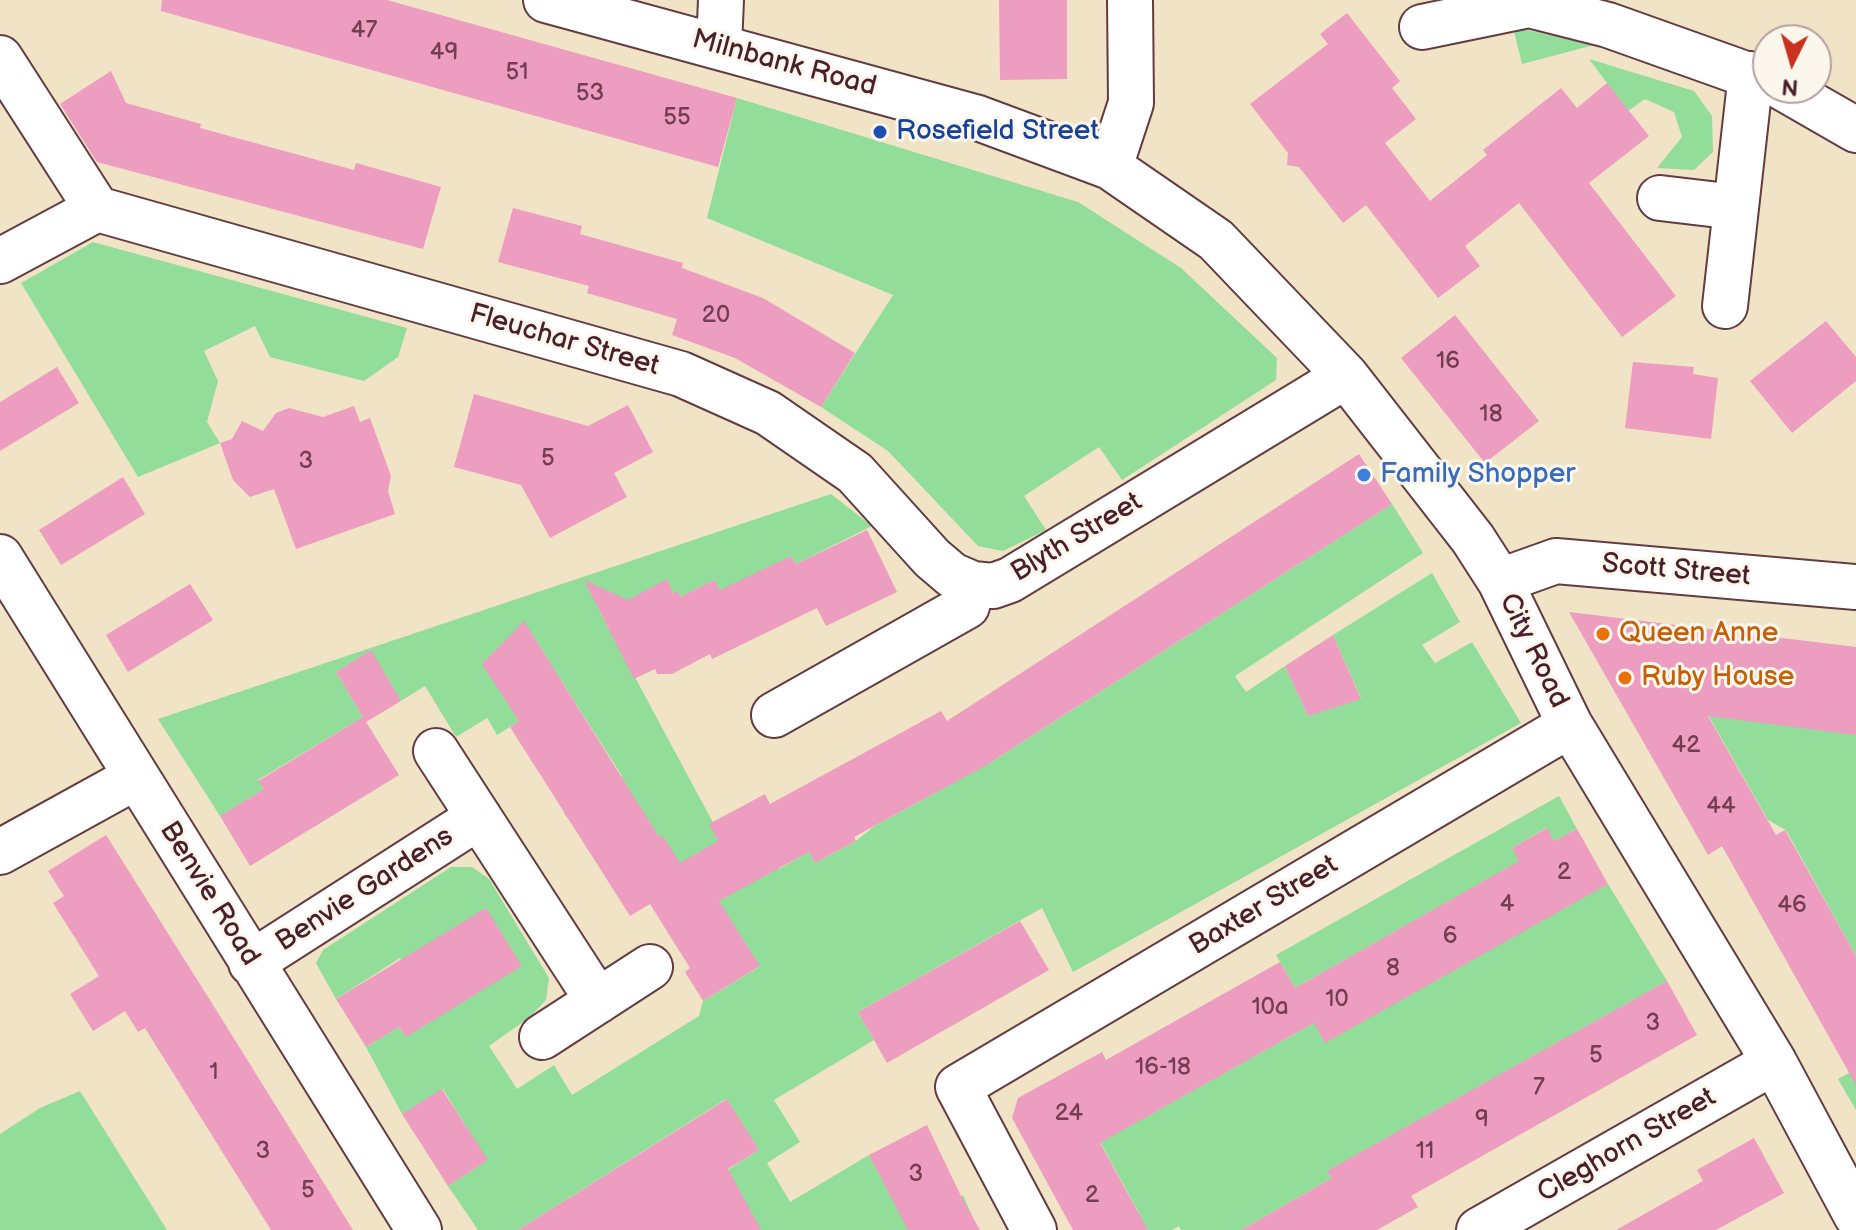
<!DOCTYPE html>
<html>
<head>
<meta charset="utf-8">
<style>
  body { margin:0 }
  #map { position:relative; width:1856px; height:1230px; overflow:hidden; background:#f1e3c6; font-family:"Balsamiq Sans",sans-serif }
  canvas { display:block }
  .north { position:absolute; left:1752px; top:24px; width:80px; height:80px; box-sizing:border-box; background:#fbf7ec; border:2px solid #b4a19f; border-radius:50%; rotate:185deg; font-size:22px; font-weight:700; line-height:32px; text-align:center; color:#4a1f2b }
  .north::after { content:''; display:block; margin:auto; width:28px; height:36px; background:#c8321e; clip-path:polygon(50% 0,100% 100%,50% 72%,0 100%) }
</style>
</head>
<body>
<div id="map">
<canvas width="1856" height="1230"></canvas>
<div class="north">N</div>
</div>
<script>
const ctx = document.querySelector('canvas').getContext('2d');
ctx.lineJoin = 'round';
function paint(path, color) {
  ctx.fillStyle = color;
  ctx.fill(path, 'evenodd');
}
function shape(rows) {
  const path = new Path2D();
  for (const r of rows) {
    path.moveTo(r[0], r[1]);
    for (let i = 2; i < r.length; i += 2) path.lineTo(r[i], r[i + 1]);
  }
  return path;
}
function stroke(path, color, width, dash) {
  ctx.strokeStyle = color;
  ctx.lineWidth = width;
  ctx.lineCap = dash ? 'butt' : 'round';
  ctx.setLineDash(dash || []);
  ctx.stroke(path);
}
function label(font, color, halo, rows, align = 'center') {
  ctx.font = font + ' "Balsamiq Sans",sans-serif';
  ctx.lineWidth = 6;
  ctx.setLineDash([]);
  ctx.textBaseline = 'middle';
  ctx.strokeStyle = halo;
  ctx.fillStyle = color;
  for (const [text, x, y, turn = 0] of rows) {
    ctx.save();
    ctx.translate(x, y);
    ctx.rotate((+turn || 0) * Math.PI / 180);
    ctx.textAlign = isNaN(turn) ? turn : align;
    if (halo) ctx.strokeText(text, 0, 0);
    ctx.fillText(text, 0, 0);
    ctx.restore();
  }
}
paint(shape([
  [1513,27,1594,45,1522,64],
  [1589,59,1694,91,1712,116,1713,152,1694,170,1657,168,1682,137,1674,112,1645,99,1628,111],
  [737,98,1078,202,1181,268,1277,358,1276,380,1122,480,1099,447,1024,496,1046,530,1003,551,978,546,888,451,821,407,893,295,707,218],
  [93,242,407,328,398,357,364,381,270,357,255,326,204,351,218,381,207,422,220,443,138,477,21,283],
  [831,494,872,526,796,564,791,556,740,630,714,580,680,597,678,592,673,593,667,580,657,602,602,601,600,612,740,873,771,856,779,869,809,852,815,863,856,841,873,827,993,761,1392,504,1423,553,1235,676,1246,692,1285,666,1308,716,1361,698,1333,635,1432,573,1460,622,1422,645,1435,663,1472,642,1521,723,1073,972,1042,908,858,1012,874,1040,774,1100,800,1142,767,1163,790,1202,869,1155,906,1224,963,1195,973,1218,951,1230,633,1230,759,1150,726,1099,518,1230,478,1230,448,1186,487,1160,443,1089,402,1114,366,1047,399,1027,406,1037,406,968,400,958,336,999,316,963,323,950,451,867,472,867,489,879,549,978,546,1000,530,1017,489,1046,517,1089,554,1065,572,1095,699,1016,703,1001,759,967,702,873,686,882,632,794,575,828,564,813,622,776,524,622,519,721,497,735,487,718,456,737,425,686,401,701,370,651,336,672,363,717,258,780,264,789,220,816,158,719],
  [1699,699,1856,735,1856,956,1786,830,1768,820],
  [1559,796,1577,829,1554,841,1546,828,1512,848,1520,861,1295,988,1276,955],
  [1608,884,1667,981,1328,1171,1332,1178,1241,1230,1181,1230,1179,1226,1172,1230,1109,1230,1139,1213,1094,1131,1134,1110,1153,1113,1314,1023],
  [1856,1069,1856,1110,1838,1079],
  [80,1091,167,1230,0,1230,0,1134,40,1108]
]), '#91dd99');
paint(shape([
  [162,0,387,0,737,98,718,167,161,11],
  [999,0,1067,0,1067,79,1000,80],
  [1347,13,1400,81,1392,88,1416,119,1385,143,1430,201,1487,155,1483,150,1561,88,1577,108,1607,83,1649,136,1589,183,1676,296,1622,337,1519,203,1465,246,1480,266,1438,298,1366,205,1343,223,1299,167,1287,165,1288,153,1250,104,1328,44,1320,34],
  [111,71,126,103,201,124,200,128,354,170,356,163,441,187,423,249,97,162,60,104],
  [513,208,582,226,580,234,683,263,682,268,763,298,855,353,821,407,735,358,672,335,677,319,587,293,589,286,498,262],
  [1455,315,1539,421,1485,463,1401,358],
  [1826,321,1856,357,1856,381,1792,433,1750,381],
  [1633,362,1694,367,1693,374,1718,378,1711,439,1625,428],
  [57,367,79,403,0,451,0,402],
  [474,394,588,426,628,405,653,452,614,473,627,497,550,538,521,485,454,467],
  [354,406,360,422,370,418,391,476,388,491,395,514,296,549,274,489,250,497,233,480,220,443,232,439,242,421,263,431,276,413,289,408,323,417],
  [1359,454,1392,504,985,766,854,837,856,841,815,863,809,852,719,901,760,966,703,1001,685,972,690,968,650,904,630,916,510,727,519,721,482,664,524,621,659,837,662,835,680,863,718,841,709,824,765,794,770,804,941,711,947,721],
  [123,477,145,514,61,565,39,530],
  [867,530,897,592,826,626,817,608,712,659,710,654,672,674,657,674,655,669,634,679,584,580,628,600,667,579,673,593,678,591,680,597,714,580,720,590,791,556,796,564],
  [190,584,213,620,128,672,106,635],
  [1569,612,1856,647,1856,735,1708,716,1776,835,1785,830,1856,956,1856,1085,1722,846,1708,855],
  [1333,635,1361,699,1308,716,1285,666],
  [371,650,401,701,366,722,336,672],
  [363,717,399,775,250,866,220,816,264,789,258,781],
  [1547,828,1554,841,1577,829,1608,884,1325,1043,1314,1023,1100,1143,1148,1230,1073,1230,1012,1118,1018,1098,1102,1052,1106,1060,1280,962,1295,988,1519,861,1512,848],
  [106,835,220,1016,353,1230,271,1230,145,1028,138,1032,125,1011,93,1031,70,994,99,976,53,903,64,896,48,871],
  [486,908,522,966,406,1037,399,1027,366,1047,336,999],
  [1020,921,1049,970,887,1063,858,1012],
  [1667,981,1697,1035,1411,1196,1418,1207,1377,1230,1241,1230,1332,1178,1327,1171],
  [442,1089,488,1160,448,1186,402,1114],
  [727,1099,759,1150,728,1169,761,1230,518,1230],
  [927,1125,961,1196,980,1230,908,1230,869,1155],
  [1754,1138,1784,1193,1716,1230,1616,1230,1703,1181,1697,1170]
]), '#ed9dbf');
const minor = shape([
  [546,0,978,118,1110,167,1216,240,1346,376,1473,539,1500,581,1570,725,1774,1062,1856,1215],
  [1422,27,1529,5,1608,25,1768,82],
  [719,46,721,0],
  [0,58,97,209],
  [1783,88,1856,130],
  [1110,167,1131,103,1130,0],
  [1660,198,1736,207],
  [97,209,681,374,768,413,855,473,932,558,952,575,973,584],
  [0,261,97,209],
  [1725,306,1751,74],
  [0,557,419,1230],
  [1500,581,1556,561,1856,587],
  [774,715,967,606,973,584,993,586,1010,580,1346,376],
  [436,751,598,1001],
  [0,852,136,777],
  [251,963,479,817],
  [542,1037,650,967],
  [1034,1230,958,1087,1570,725],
  [1479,1230,1774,1062]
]);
stroke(minor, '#633c42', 48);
stroke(minor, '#fff', 44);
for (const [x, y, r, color] of [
  [880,132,8,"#1a4fb4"],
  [1364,475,8,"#3f7fe0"],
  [1603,634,8,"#e8710a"],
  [1625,678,8,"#e8710a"]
]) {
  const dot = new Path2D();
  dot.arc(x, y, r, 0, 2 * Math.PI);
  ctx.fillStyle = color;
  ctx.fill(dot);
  stroke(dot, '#fbf7ec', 3);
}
label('24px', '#733e50', null, [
  ["47",364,31],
  ["49",444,53],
  ["51",517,73],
  ["53",590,94],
  ["55",677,118],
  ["20",716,316],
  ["16",1448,362],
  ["18",1491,415],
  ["5",548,459],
  ["3",306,462],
  ["42",1686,746],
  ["44",1721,807],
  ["2",1564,873],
  ["4",1507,905],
  ["46",1792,906],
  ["6",1450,937],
  ["8",1393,969],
  ["10",1337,1000],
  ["10a",1270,1008],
  ["3",1653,1024],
  ["5",1596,1056],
  ["16-18",1163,1068],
  ["1",214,1073],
  ["7",1539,1088],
  ["24",1069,1114],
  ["9",1482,1120],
  ["3",263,1152],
  ["11",1425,1152],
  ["3",916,1175],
  ["5",308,1191],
  ["2",1092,1196]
]);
label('28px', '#4a1f2b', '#fbf7ec', [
  ["Milnbank Road",784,64,15],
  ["Fleuchar Street",564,341,16],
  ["Blyth Street",1077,538,-31],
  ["Scott Street",1676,571,5],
  ["City Road",1533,651,64],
  ["Benvie Gardens",365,890,-33],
  ["Benvie Road",209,894,58],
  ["Baxter Street",1264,906,-31],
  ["Cleghorn Street",1627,1146,-30]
]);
label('28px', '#164399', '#fbf7ec', [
  ["Rosefield Street",896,132]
], 'left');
label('28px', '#366cbe', '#fbf7ec', [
  ["Family Shopper",1380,475]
], 'left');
label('28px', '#c56008', '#fbf7ec', [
  ["Queen Anne",1619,634],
  ["Ruby House",1641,678]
], 'left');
</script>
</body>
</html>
